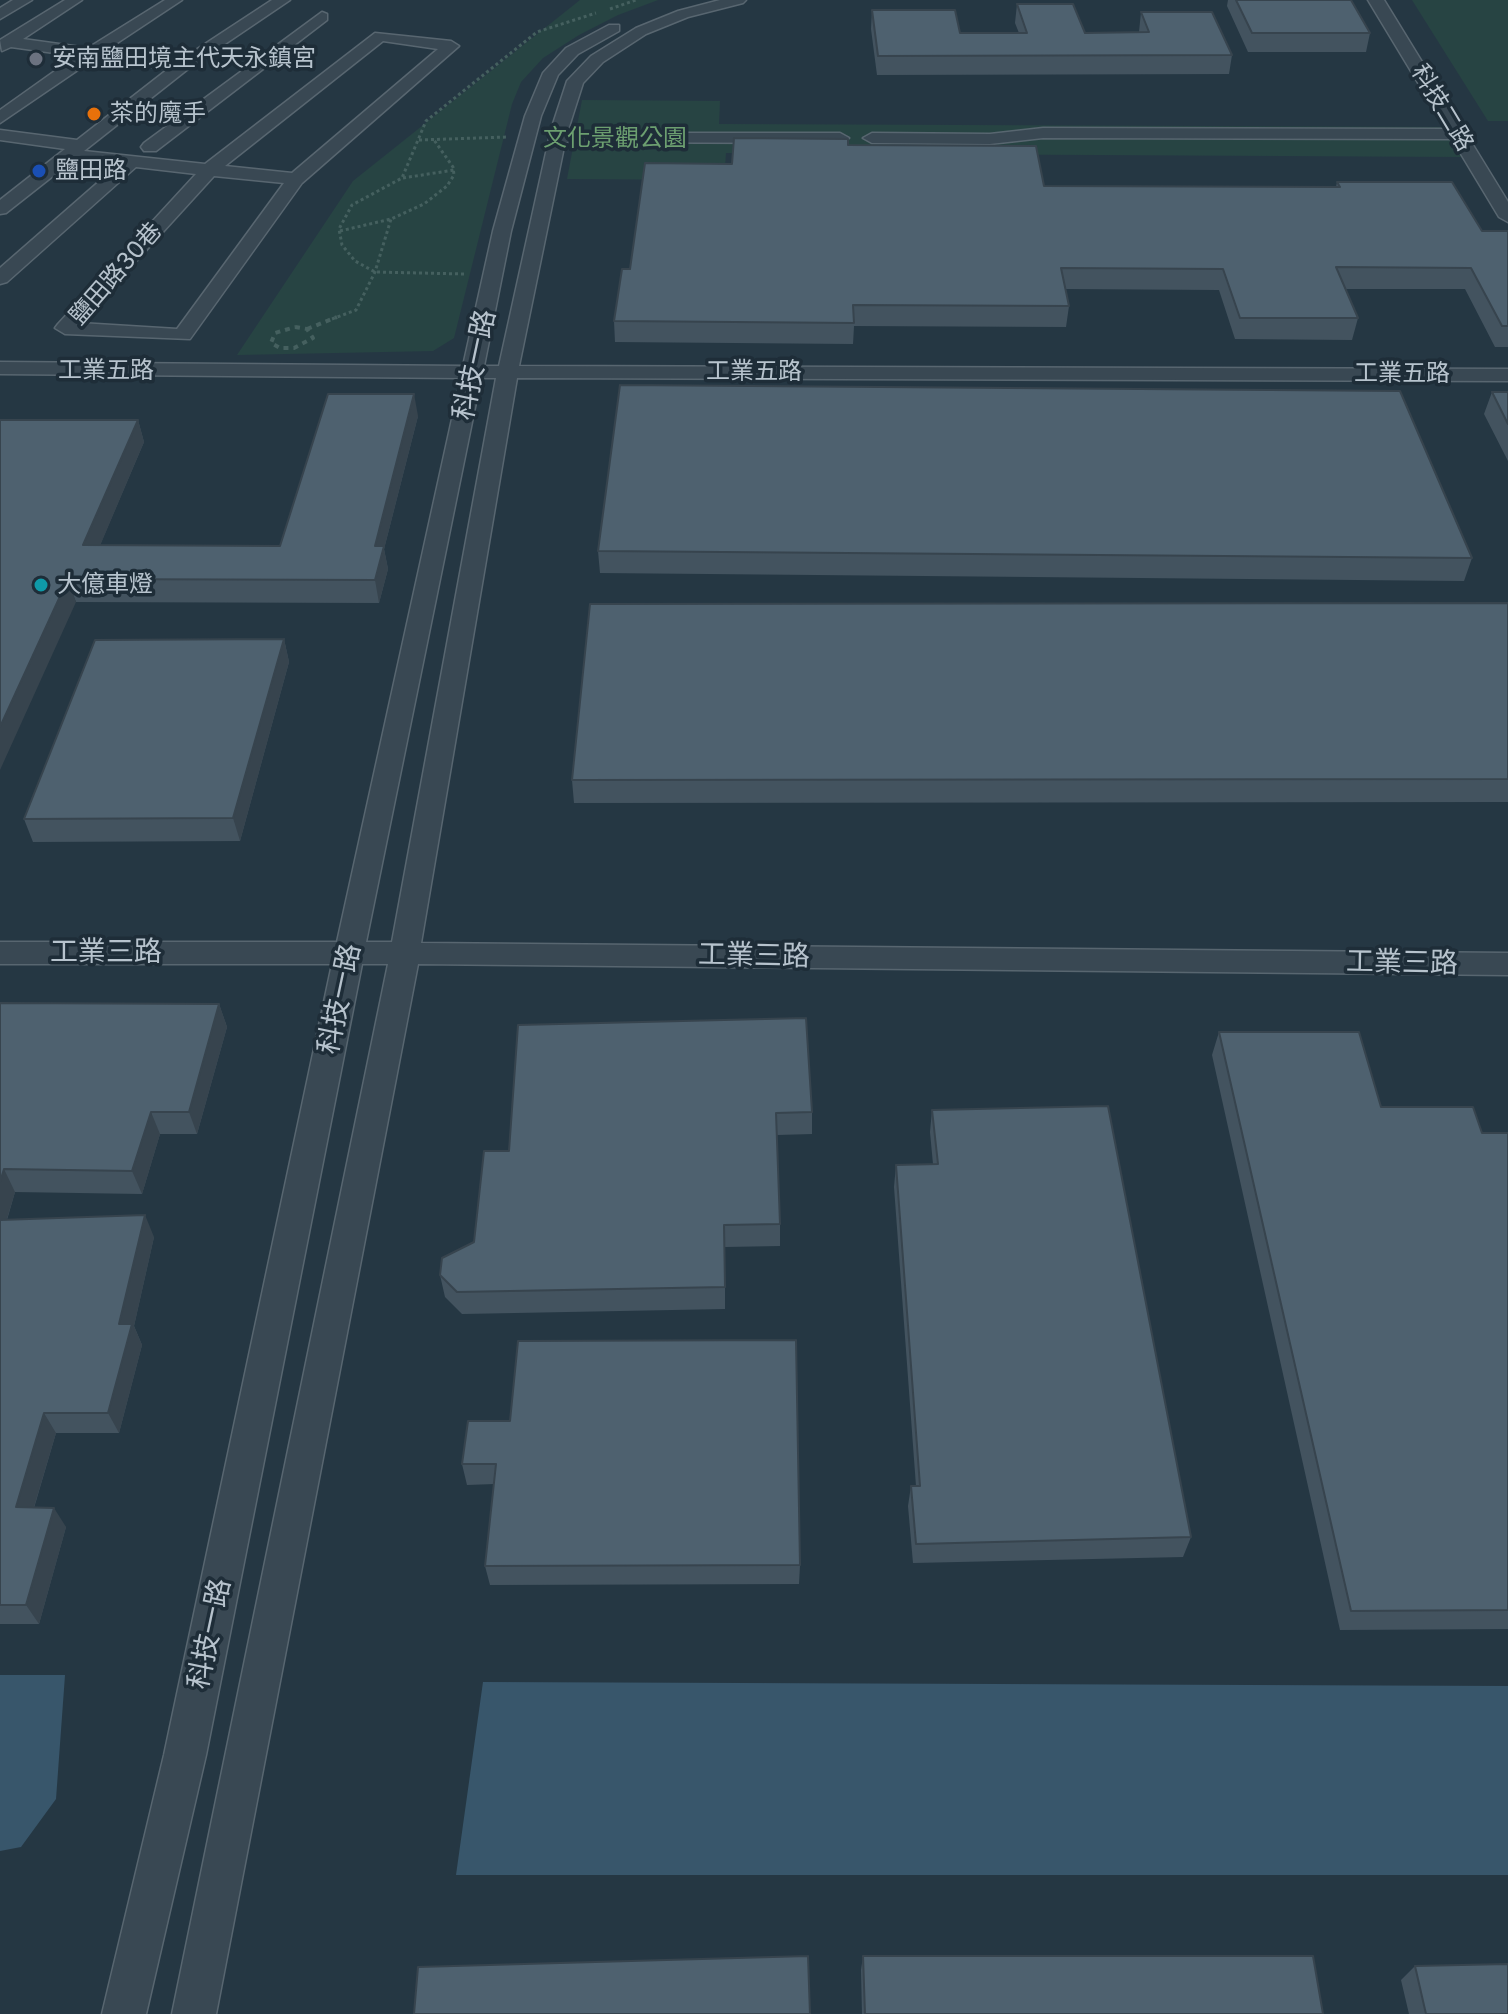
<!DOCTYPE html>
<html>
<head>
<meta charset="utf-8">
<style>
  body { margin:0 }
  canvas { display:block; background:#253743 }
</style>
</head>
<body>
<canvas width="1508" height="2014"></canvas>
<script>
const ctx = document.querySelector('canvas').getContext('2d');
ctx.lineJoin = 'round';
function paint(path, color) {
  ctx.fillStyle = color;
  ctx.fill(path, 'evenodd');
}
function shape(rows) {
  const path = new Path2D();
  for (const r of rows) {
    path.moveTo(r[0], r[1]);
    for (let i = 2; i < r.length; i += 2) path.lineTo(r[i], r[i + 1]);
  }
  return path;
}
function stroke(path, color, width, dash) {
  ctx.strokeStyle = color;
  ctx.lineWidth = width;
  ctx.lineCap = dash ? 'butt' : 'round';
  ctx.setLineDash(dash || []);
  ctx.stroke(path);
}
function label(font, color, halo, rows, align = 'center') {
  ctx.font = font + ' Inter,"Noto Sans TC",sans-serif';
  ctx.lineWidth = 7;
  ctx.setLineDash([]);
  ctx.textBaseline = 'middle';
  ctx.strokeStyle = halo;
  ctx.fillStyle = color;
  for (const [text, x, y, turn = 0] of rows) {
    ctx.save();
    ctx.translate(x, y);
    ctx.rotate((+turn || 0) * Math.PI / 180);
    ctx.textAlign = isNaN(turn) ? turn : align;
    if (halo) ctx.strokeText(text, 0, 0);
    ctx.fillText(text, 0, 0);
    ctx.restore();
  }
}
paint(shape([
  [580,0,658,0,618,15,579,35,543,58,521,82,512,104,454,338,433,351,237,355,353,181],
  [1412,0,1508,0,1508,121,1488,121],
  [582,100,720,101,719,124,1446,127,1463,157,726,153,724,180,567,179]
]), '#274443');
paint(shape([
  [0,1675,65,1675,56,1799,21,1847,0,1851],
  [483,1682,1508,1686,1508,1875,456,1875]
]), '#38566b');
const minor = shape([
  [13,0,32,0,0,19,0,8,13,0],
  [65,0,82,0,23,39,88,48,165,0,182,0,105,51,179,61,272,0,290,0,188,69,84,151,205,164,375,33,451,41,459,46,302,183,190,339,65,334,55,328,58,324,196,174,136,167,7,282,0,284,0,268,118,165,72,161,6,213,0,214,0,200,65,149,0,140,0,130,77,140,168,69,94,59,0,123,0,110,76,56,11,47,2,51,0,40,65,0],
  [383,41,438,49,292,173,225,166,383,41],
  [214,176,284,183,177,329,80,323,214,176],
  [720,0,746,0,743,3,688,17,646,34,603,62,583,83,567,133,840,133,849,138,840,143,565,142,519,366,1508,369,1508,381,517,378,421,943,1508,953,1508,975,418,964,216,2014,172,2014,388,964,362,964,206,1755,146,2014,102,2014,164,1755,332,964,0,964,0,942,337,942,461,378,0,374,0,362,463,366,493,231,525,116,543,73,566,48,609,25,619,25,619,31,578,54,558,75,541,116,511,231,484,366,499,366,551,130,567,81,591,56,636,28,678,11,720,0],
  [481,378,496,378,392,942,366,942,481,378],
  [1368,0,1384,0,1508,202,1508,222,1499,217,1452,139,1043,138,990,144,872,143,863,138,872,133,990,134,1043,128,1446,129,1368,0],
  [322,12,327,14,327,20,156,151,144,151,141,147,144,143,322,12]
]);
stroke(minor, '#586670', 3);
stroke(shape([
  [610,9,636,0],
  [419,140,507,137],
  [403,178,454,170],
  [340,231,391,219,424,204,447,186,454,175,453,167,434,140],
  [464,274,375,272,355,261,342,245,339,229,352,205,402,178,426,121,537,32,596,13],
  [332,319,356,310,375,272,391,219]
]), '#45605f', 3, [3, 3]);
stroke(shape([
  [295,327,307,329,313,338,294,348,280,348,271,343,275,333,295,327],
  [307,329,337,317]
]), '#45605f', 4, [5, 5]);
paint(minor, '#394853');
paint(shape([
  [1228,0,1351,0,1370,33,1366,52,1248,52,1227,6],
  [1017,4,1085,33,1139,32,1141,12,1232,55,1229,74,877,75,871,29,872,10,960,33,1019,33,1015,23],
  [848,145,1044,186,1336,187,1337,182,1482,231,1508,231,1508,347,1495,347,1465,289,1345,289,1358,318,1352,340,1235,339,1219,290,1065,289,1069,306,1066,327,854,326,853,344,615,342,614,321,630,269,732,164],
  [1492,392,1508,392,1508,461,1484,414],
  [418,416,384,549,388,569,379,603,76,602,0,420,138,420,144,442,100,545,280,546],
  [598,551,1472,558,1464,581,600,573],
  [1508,603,1508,802,574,803,572,780],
  [284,639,289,662,240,841,33,842,24,819],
  [0,1003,219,1004,227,1027,197,1134,160,1134,142,1194,15,1192,7,1220,154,1237,134,1326,142,1345,119,1433,56,1433,34,1508,66,1527,39,1624,0,1624],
  [518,1025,812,1112,812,1134,777,1135,780,1224,780,1246,725,1247,725,1309,462,1314,445,1297,440,1275,474,1242,509,1151],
  [1219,1032,1381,1107,1482,1133,1508,1133,1508,1629,1340,1630,1212,1055],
  [932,1110,1191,1537,1183,1557,913,1563,908,1506,911,1486,916,1486,894,1187,896,1165,933,1164,930,1132],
  [468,1421,800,1565,799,1584,490,1585,485,1566,494,1484,467,1485,462,1464],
  [863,1956,1323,2014,862,2014,861,1970],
  [1415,1966,1508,2014,1409,2014,1401,1980]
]), '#43535f');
paint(shape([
  [414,394,418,416,384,549,388,569,379,603,375,580,375,546],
  [138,420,144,442,91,567,83,545],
  [68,579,76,602,0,770,0,727],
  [284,639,289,662,240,841,233,818],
  [219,1004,227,1027,197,1134,189,1112],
  [151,1112,160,1134,142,1194,132,1171],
  [4,1169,15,1192,0,1242,0,1182],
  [145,1215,154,1237,134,1326,142,1345,119,1433,108,1413,119,1324],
  [44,1413,56,1433,28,1527,16,1507],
  [54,1508,66,1527,39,1624,26,1605]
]), '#37444e');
const building = shape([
  [1236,0,1351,0,1370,33,1252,33,1236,0],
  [1017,4,1073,4,1085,33,1149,32,1141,12,1212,12,1232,55,878,56,872,10,955,10,960,33,1027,33,1017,4],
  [734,138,848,139,848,145,1036,146,1044,186,1340,187,1337,182,1452,182,1482,231,1508,231,1508,326,1502,326,1471,268,1336,267,1358,318,1240,318,1223,269,1061,268,1069,306,853,305,854,323,614,321,622,269,630,269,645,163,732,164,734,138],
  [620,385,1400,391,1472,558,598,551,620,385],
  [1492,392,1508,392,1508,424,1492,392],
  [328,394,414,394,375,546,384,546,375,580,68,579,0,727,0,420,138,420,83,545,280,546,328,394],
  [1508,603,1508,779,572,780,590,604,1508,603],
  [284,639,233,818,24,819,95,640,284,639],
  [0,1003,219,1004,189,1112,151,1112,132,1171,4,1169,0,1182,0,1003],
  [806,1018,812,1112,776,1113,780,1224,724,1225,725,1287,457,1292,440,1275,442,1258,474,1242,484,1151,509,1151,518,1025,806,1018],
  [1219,1032,1359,1032,1381,1107,1473,1107,1482,1133,1508,1133,1508,1610,1351,1611,1219,1032],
  [1108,1106,1191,1537,916,1544,911,1486,920,1486,896,1165,938,1164,932,1110,1108,1106],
  [145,1215,119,1324,132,1324,108,1413,44,1413,16,1507,54,1508,26,1605,0,1605,0,1220,145,1215],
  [796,1340,800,1565,485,1566,496,1464,462,1464,468,1421,510,1421,518,1341,796,1340],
  [808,1956,810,2014,414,2014,418,1967,808,1956],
  [863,1956,1313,1956,1323,2014,865,2014,863,1956],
  [1508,1964,1508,2014,1426,2014,1415,1966,1508,1964]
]);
paint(building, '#4e616f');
stroke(building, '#37444e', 2);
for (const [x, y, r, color] of [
  [36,59,8,"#6b7280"],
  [94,114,8,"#e8710a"],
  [39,171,8,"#1a4fb4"],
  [41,585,8,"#0f9aa8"]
]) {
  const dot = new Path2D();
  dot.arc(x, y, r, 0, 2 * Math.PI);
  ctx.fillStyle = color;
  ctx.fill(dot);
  stroke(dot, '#1e2d38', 3);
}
label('24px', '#b7c3cd', '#1e2d38', [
  ["安南鹽田境主代天永鎮宮",52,59],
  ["茶的魔手",110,114],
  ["鹽田路",55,171],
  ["大億車燈",57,585]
], 'left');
label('24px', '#b7c3cd', '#1e2d38', [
  ["科技二路",1442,108,59],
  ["鹽田路30巷",116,274,-49],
  ["工業五路",106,371],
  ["工業五路",754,372],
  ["工業五路",1402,374]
]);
label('24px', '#6c9f70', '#1e2d38', [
  ["文化景觀公園",615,139]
]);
label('28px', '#b7c3cd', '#1e2d38', [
  ["科技一路",475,365,-78],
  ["工業三路",106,953],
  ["工業三路",754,956,1],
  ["工業三路",1402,963,1],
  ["科技一路",340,999,-78],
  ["科技一路",210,1634,-78]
]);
</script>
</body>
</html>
